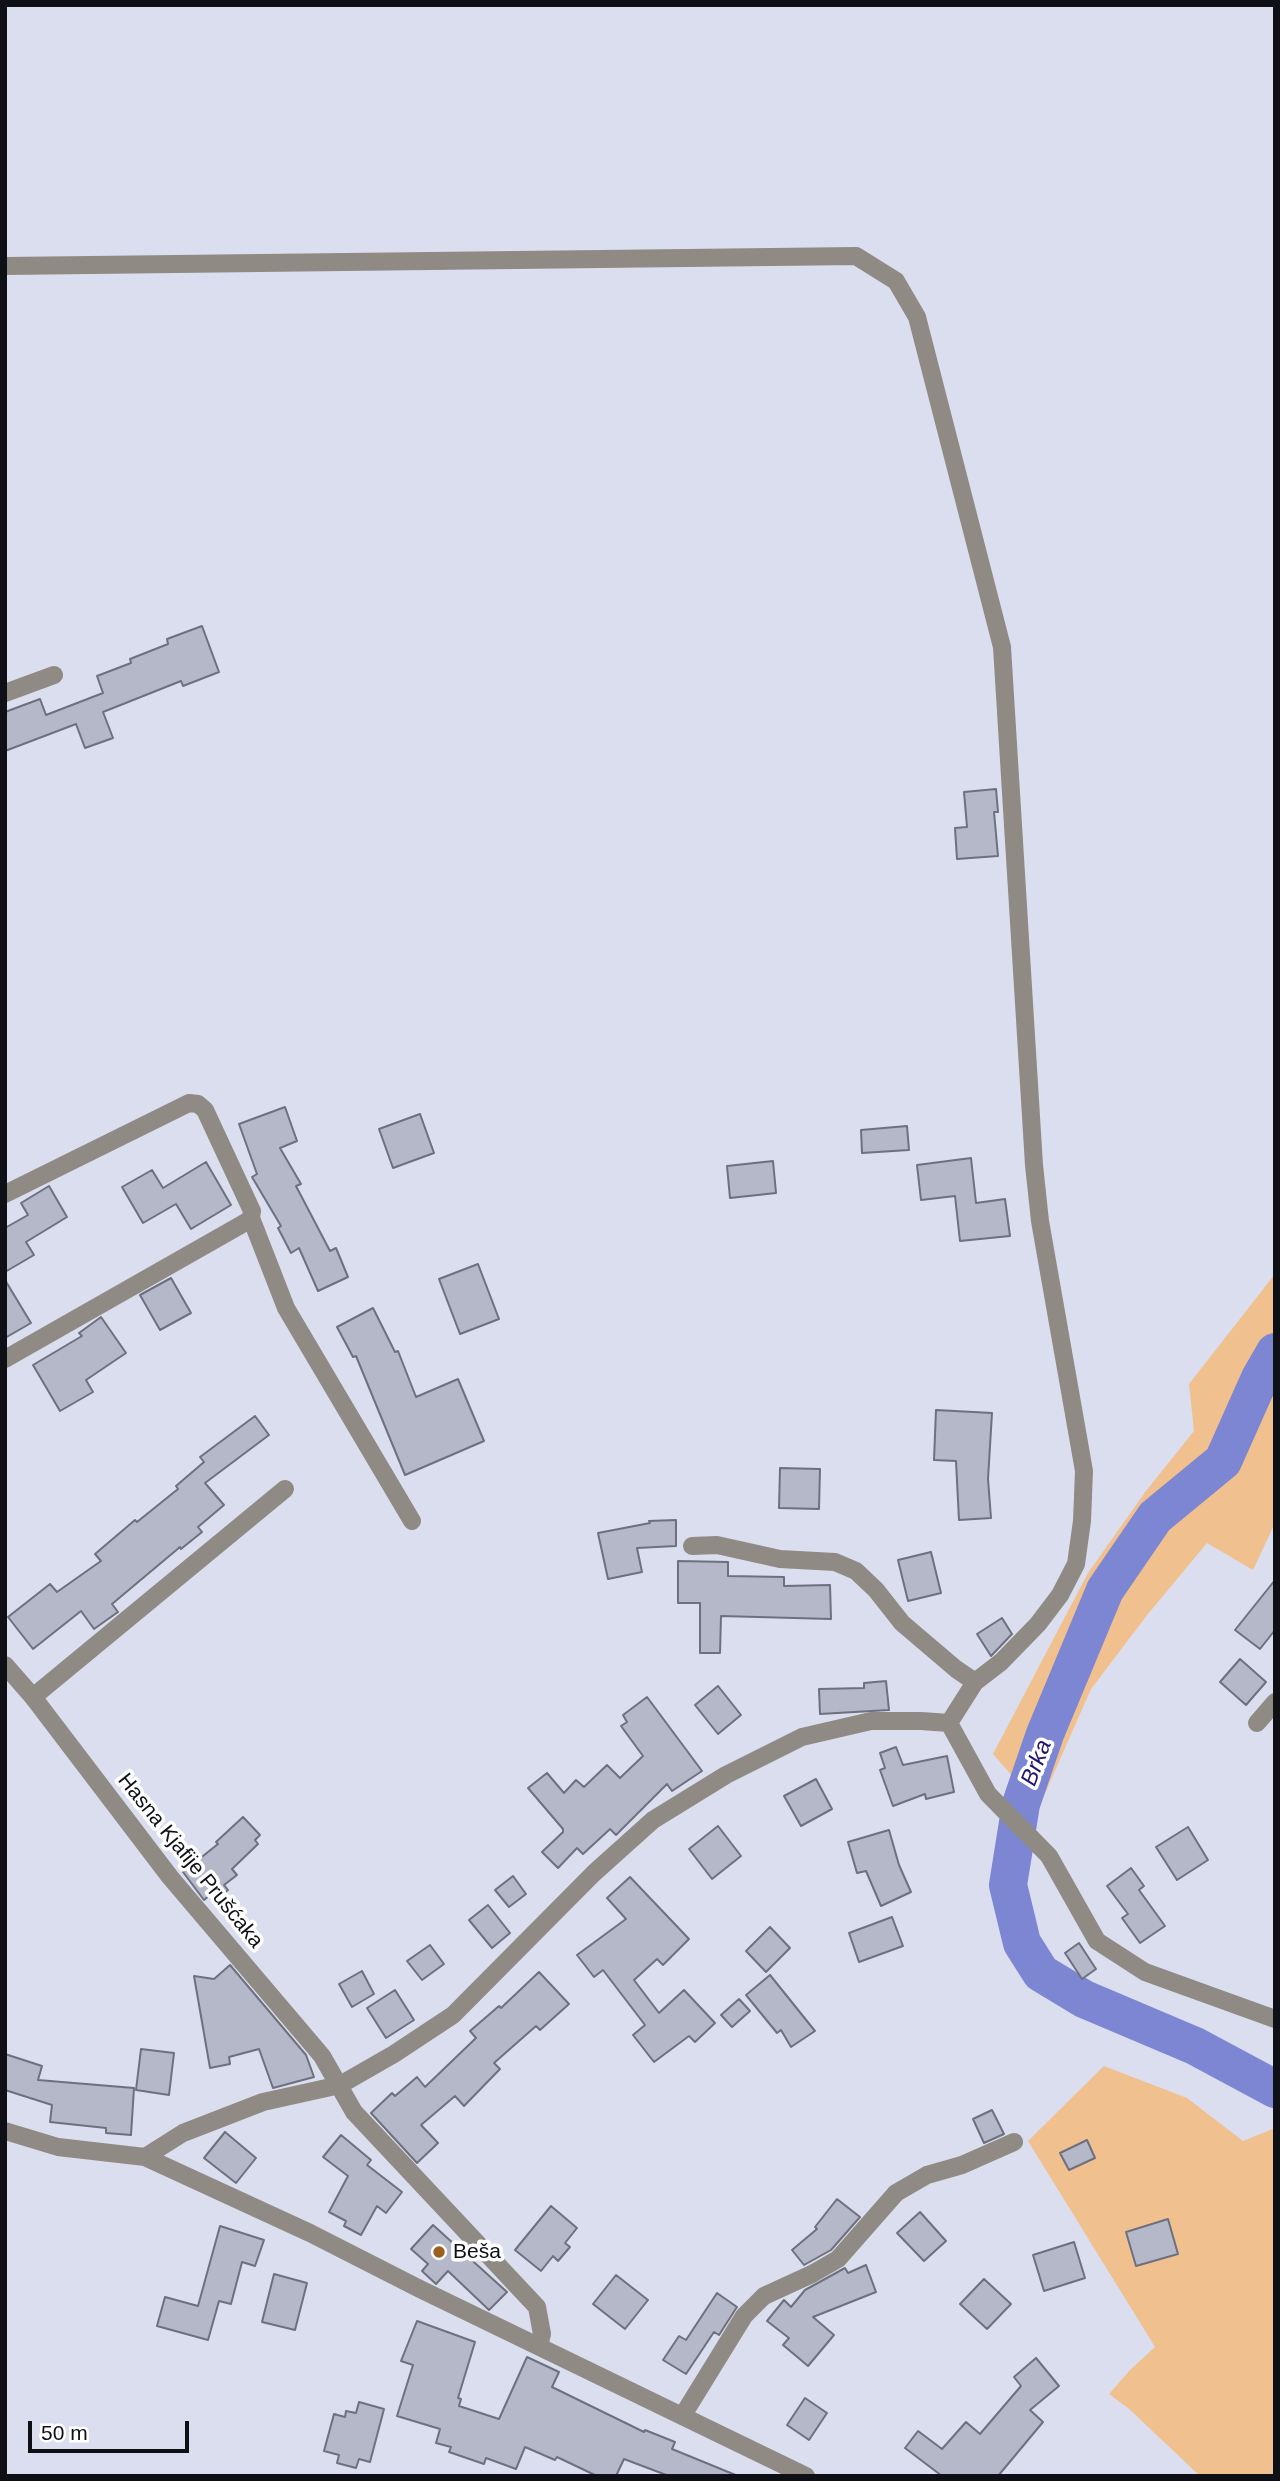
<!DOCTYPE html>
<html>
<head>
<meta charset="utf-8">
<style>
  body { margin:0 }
  #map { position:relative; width:1280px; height:2481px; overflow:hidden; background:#dadeee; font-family:Arial,sans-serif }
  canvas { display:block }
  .frame { position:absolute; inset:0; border:7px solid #0f1016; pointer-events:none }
  .scale { position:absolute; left:28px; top:2421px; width:161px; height:32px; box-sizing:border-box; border:4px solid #0f1016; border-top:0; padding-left:9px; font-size:21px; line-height:24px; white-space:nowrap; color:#0f1016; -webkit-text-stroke:5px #fff; paint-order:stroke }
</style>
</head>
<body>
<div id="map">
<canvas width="1280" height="2481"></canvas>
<div class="frame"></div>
<div class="scale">50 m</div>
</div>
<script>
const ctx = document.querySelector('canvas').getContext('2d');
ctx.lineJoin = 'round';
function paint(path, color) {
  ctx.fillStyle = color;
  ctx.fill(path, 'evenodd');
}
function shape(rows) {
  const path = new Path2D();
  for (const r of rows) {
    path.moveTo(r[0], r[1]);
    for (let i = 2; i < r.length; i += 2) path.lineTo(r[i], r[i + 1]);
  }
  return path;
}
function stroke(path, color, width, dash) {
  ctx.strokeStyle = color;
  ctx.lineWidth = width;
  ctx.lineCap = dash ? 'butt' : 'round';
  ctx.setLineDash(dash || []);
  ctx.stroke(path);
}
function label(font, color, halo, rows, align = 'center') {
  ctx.font = font + ' Arial,sans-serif';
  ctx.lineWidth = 7;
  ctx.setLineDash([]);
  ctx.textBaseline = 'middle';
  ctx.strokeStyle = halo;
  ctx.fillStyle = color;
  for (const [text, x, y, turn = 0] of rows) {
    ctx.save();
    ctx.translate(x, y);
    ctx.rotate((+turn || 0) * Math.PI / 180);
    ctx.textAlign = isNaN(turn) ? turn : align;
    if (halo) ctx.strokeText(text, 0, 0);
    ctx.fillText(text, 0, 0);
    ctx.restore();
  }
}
paint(shape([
  [1275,1274,1275,1523,1253,1570,1207,1543,1148,1614,1091,1689,1039,1807,993,1754,1088,1573,1146,1491,1194,1431,1189,1384],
  [1104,2066,1187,2098,1243,2141,1275,2128,1275,2476,1200,2476,1128,2408,1109,2394,1130,2370,1155,2347,1028,2141]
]), '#f1c08f');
stroke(shape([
  [1275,1352,1260,1378,1223,1461,1155,1517,1105,1590,1045,1734,1021,1804,1008,1885,1022,1943,1041,1973,1084,1999,1195,2046,1275,2089]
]), '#7c86d2', 38);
const building = shape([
  [202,626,219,672,183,686,181,681,103,712,113,738,85,748,76,724,5,751,5,712,40,699,46,715,103,693,97,676,131,663,130,659,168,644,167,639,202,626],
  [996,789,998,812,994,812,998,856,957,859,955,828,967,827,964,792,996,789],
  [285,1107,297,1141,280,1148,301,1184,296,1186,330,1251,336,1248,348,1277,318,1291,299,1248,291,1253,278,1228,281,1226,252,1177,257,1174,239,1124,285,1107],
  [420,1114,434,1153,393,1168,379,1129,420,1114],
  [907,1126,909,1150,862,1153,861,1130,907,1126],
  [971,1158,976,1203,1005,1199,1010,1236,960,1241,955,1196,921,1200,917,1165,971,1158],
  [773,1161,776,1193,730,1198,727,1166,773,1161],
  [206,1162,231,1205,191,1229,176,1204,143,1223,122,1187,152,1170,163,1188,206,1162],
  [49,1186,67,1217,26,1242,34,1255,5,1272,5,1228,28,1215,21,1203,49,1186],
  [478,1264,499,1319,460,1334,439,1279,478,1264],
  [171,1278,191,1313,160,1330,140,1295,171,1278],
  [5,1280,31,1323,5,1338,5,1280],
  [373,1308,395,1352,398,1351,416,1397,458,1379,484,1441,405,1475,356,1356,353,1357,337,1327,373,1308],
  [101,1317,126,1353,86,1380,93,1392,60,1411,33,1365,82,1336,79,1333,101,1317],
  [936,1410,992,1413,988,1479,991,1518,959,1520,956,1461,934,1460,936,1410],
  [255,1416,269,1435,205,1483,224,1505,198,1527,202,1532,181,1549,180,1547,112,1604,118,1612,94,1629,81,1611,33,1649,8,1617,50,1584,57,1592,101,1561,95,1554,135,1520,137,1522,178,1489,176,1486,204,1462,200,1457,255,1416],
  [780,1468,820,1469,819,1509,779,1508,780,1468],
  [676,1520,676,1546,637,1548,642,1572,608,1579,598,1533,650,1523,649,1521,676,1520],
  [931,1552,941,1593,908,1601,898,1560,931,1552],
  [678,1561,728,1562,728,1576,784,1577,784,1586,830,1585,831,1619,721,1616,720,1653,700,1653,700,1603,678,1603,678,1561],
  [1275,1580,1275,1630,1260,1649,1235,1630,1275,1580],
  [1002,1618,1012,1634,991,1656,977,1634,1002,1618],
  [1240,1659,1266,1682,1246,1705,1220,1682,1240,1659],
  [886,1681,889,1710,820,1714,819,1689,864,1688,864,1683,886,1681],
  [718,1686,741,1715,718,1734,695,1705,718,1686],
  [647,1697,702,1771,672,1791,667,1784,616,1835,610,1829,583,1854,577,1848,558,1868,542,1852,563,1832,563,1829,528,1788,547,1773,564,1793,576,1780,584,1787,607,1765,620,1778,643,1756,621,1726,627,1722,623,1715,647,1697],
  [896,1747,903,1765,947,1756,954,1792,926,1799,925,1794,893,1806,880,1770,885,1768,880,1753,896,1747],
  [816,1779,832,1809,801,1826,784,1796,816,1779],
  [243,1817,260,1835,255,1840,258,1844,232,1869,237,1875,224,1885,228,1890,214,1901,210,1895,204,1900,183,1872,218,1844,216,1842,243,1817],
  [718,1826,741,1856,712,1879,689,1849,718,1826],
  [1188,1827,1208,1860,1177,1880,1156,1847,1188,1827],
  [889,1830,899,1865,911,1892,881,1906,866,1871,857,1873,848,1842,889,1830],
  [1131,1868,1144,1886,1139,1890,1165,1926,1140,1943,1122,1918,1128,1914,1107,1886,1131,1868],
  [513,1876,526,1894,509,1907,495,1890,513,1876],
  [630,1877,689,1939,663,1965,657,1959,634,1980,659,2013,684,1990,715,2023,695,2042,689,2036,654,2062,633,2035,645,2025,603,1970,594,1977,577,1955,626,1919,607,1898,630,1877],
  [488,1905,510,1933,492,1948,469,1920,488,1905],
  [892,1917,903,1946,859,1962,849,1933,892,1917],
  [770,1927,790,1948,766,1972,746,1951,770,1927],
  [1079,1943,1096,1969,1082,1979,1065,1953,1079,1943],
  [430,1945,444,1964,422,1980,407,1961,430,1945],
  [230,1965,306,2055,314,2077,273,2088,259,2049,229,2057,230,2064,210,2068,194,1976,214,1979,230,1965],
  [362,1971,374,1994,352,2007,339,1984,362,1971],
  [539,1972,569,2004,540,2030,536,2026,494,2063,500,2069,464,2106,455,2096,421,2125,438,2143,417,2163,371,2113,392,2093,395,2096,417,2077,425,2087,476,2038,470,2031,499,2006,501,2008,539,1972],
  [770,1975,815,2031,791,2047,781,2030,777,2033,746,1995,770,1975],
  [395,1990,414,2020,386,2038,367,2008,395,1990],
  [739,1999,750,2011,732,2027,721,2015,739,1999],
  [141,2049,174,2053,169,2095,136,2090,141,2049],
  [5,2054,42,2066,38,2080,134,2088,131,2135,106,2133,106,2128,50,2122,52,2105,5,2090,5,2054],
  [992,2110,1004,2134,984,2143,973,2119,992,2110],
  [225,2132,256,2158,236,2183,204,2158,225,2132],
  [341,2135,371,2160,367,2165,402,2192,386,2213,377,2206,361,2235,344,2226,346,2221,329,2212,348,2176,323,2157,341,2135],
  [1087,2140,1095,2158,1069,2170,1060,2153,1087,2140],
  [837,2199,860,2217,831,2250,804,2265,792,2250,817,2229,815,2227,837,2199],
  [551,2206,577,2228,565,2243,570,2247,558,2261,553,2256,541,2271,515,2250,551,2206],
  [920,2212,946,2241,924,2261,897,2233,920,2212],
  [1168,2219,1178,2254,1136,2266,1126,2232,1168,2219],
  [433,2225,507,2292,489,2310,448,2271,436,2284,422,2271,428,2264,411,2249,433,2225],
  [220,2226,264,2240,255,2266,242,2262,231,2304,219,2301,208,2340,157,2326,165,2297,198,2306,220,2226],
  [1074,2242,1085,2278,1044,2291,1033,2255,1074,2242],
  [866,2265,876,2292,813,2317,834,2335,808,2366,783,2345,789,2338,767,2321,784,2300,791,2307,805,2290,845,2268,848,2273,866,2265],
  [274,2274,307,2283,295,2330,262,2322,274,2274],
  [616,2275,648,2300,625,2329,593,2304,616,2275],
  [984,2279,1011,2304,987,2329,960,2304,984,2279],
  [717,2293,737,2307,719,2335,714,2332,686,2374,663,2360,679,2336,686,2340,717,2293],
  [417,2321,475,2342,458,2398,461,2399,459,2406,499,2419,527,2357,559,2372,552,2387,644,2432,645,2430,675,2442,672,2449,738,2476,669,2476,624,2459,616,2476,597,2476,557,2457,555,2460,525,2447,516,2469,486,2458,484,2464,449,2452,451,2447,436,2443,440,2429,397,2416,413,2365,401,2361,417,2321],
  [1036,2358,1059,2386,1030,2410,1043,2422,998,2476,942,2476,905,2448,918,2431,942,2449,966,2422,980,2434,1021,2386,1014,2377,1036,2358],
  [805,2398,827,2413,809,2440,787,2425,805,2398],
  [359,2402,384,2409,370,2462,359,2459,356,2468,337,2463,339,2455,324,2451,334,2414,345,2417,346,2411,356,2413,359,2402]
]);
paint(building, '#b5b8c8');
stroke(building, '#6e707f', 2);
stroke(shape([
  [5,266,856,256,896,281,917,317,1002,647,1034,1165,1040,1221,1084,1471,1082,1521,1076,1564,1060,1595,1038,1624,1001,1662,975,1682,949,1723],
  [5,693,54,675],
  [5,1194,189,1103,198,1104,205,1110,252,1211,251,1218,246,1222,5,1359],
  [251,1218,286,1308,412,1521],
  [692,1546,717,1545,780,1559,835,1562,856,1571,876,1590,902,1623,956,1669,975,1682],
  [5,1665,33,1697,170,1877,322,2056,354,2112,537,2307,542,2334,539,2346],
  [33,1697,285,1489],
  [1257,1723,1275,1702],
  [5,2131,58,2147,145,2157,183,2133,263,2102,340,2085,394,2054,453,2015,594,1873,653,1820,726,1775,802,1737,871,1721,921,1721,949,1723,988,1794,1049,1856,1097,1941,1145,1972,1275,2019],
  [145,2157,310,2233,420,2289,806,2476],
  [683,2415,744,2316,764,2296,812,2274,838,2259,896,2193,927,2175,962,2165,1014,2142]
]), '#8f8a84', 18);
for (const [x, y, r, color] of [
  [439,2252,7,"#99611d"]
]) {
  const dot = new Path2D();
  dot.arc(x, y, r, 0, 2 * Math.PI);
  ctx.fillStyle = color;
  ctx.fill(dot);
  stroke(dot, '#fff', 2.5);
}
label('21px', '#0f1016', '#fff', [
  ["Hasna Kjafije Prušćaka",190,1861,51]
]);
label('21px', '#0f1016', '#fff', [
  ["Beša",453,2252]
], 'left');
label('italic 23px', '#20166f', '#fff', [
  ["Brka",1037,1763,-69]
]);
</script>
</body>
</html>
